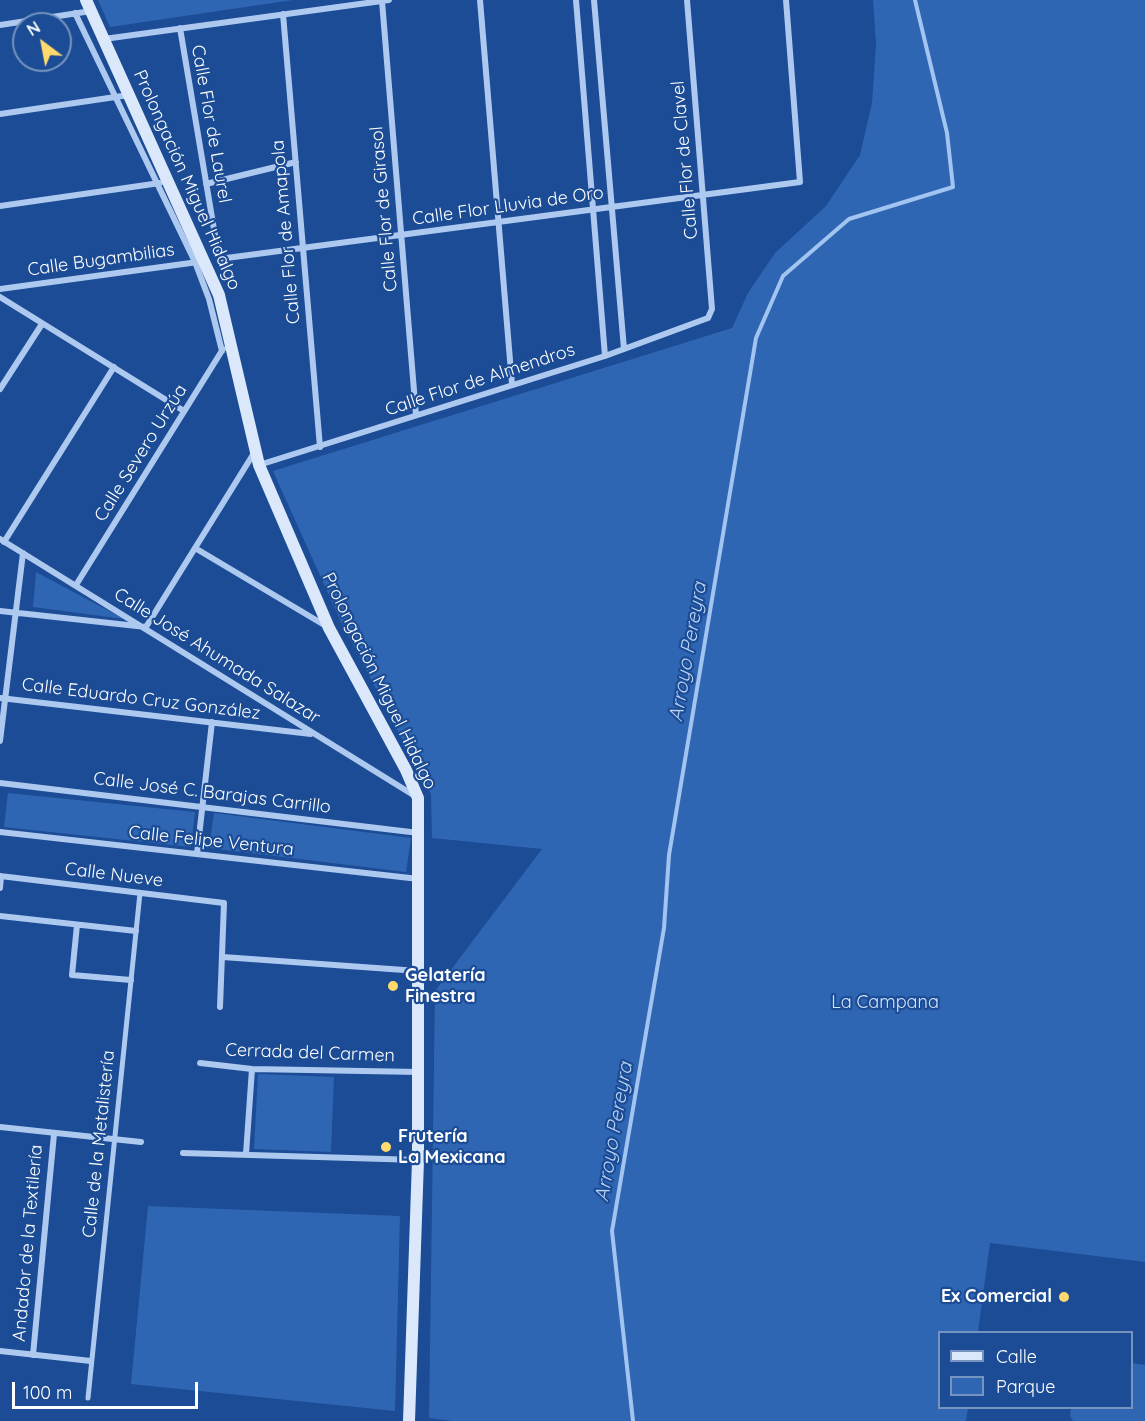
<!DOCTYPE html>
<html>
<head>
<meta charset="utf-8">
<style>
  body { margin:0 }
  #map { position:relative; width:1145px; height:1421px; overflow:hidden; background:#1b4c95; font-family:Quicksand,sans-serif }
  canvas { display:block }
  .legend { position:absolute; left:938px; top:1331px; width:195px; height:78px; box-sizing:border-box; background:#1b4c95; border:2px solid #7694bf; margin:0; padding:8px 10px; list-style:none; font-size:18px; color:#fff }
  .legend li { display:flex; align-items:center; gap:12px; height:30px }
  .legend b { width:30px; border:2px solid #7694bf }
  .north { position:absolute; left:12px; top:12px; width:60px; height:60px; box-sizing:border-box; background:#1b4c95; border:2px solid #7694bf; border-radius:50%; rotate:328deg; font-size:16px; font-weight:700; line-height:24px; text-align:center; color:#fff }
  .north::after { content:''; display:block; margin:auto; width:21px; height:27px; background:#ffd96c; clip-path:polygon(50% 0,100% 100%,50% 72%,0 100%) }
  .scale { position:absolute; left:12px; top:1382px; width:186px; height:27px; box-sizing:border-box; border:3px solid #fff; border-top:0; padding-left:8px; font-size:18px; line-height:21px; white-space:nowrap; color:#fff; -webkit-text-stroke:4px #1b4c95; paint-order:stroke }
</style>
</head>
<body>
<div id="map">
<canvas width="1145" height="1421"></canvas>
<ul class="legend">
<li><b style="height:8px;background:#dbe8fb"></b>Calle</li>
<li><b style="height:16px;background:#2f66b3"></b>Parque</li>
</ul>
<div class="north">N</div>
<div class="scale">100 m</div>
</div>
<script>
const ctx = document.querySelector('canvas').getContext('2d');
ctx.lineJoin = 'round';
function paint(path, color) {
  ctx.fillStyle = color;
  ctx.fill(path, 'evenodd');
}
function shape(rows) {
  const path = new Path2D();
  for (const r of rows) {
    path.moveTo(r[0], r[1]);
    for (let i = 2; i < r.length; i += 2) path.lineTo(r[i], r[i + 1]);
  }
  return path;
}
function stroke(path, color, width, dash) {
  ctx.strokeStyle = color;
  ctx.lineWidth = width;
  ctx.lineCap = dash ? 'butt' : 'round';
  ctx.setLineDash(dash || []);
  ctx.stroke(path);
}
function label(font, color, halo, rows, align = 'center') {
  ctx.font = font + ' Quicksand,sans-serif';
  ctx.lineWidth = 4.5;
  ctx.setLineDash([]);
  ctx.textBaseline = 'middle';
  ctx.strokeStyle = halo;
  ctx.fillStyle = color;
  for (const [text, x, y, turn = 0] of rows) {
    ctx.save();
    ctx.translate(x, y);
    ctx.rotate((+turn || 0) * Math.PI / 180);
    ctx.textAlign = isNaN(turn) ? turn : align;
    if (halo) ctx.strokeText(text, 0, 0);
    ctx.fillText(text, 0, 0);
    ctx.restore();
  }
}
paint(shape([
  [98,0,293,0,110,27],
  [873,0,1145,0,1145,1262,990,1243,978,1332,940,1332,940,1408,968,1408,966,1421,453,1421,429,1418,435,991,542,849,432,838,431,794,341,622,273,471,732,328,748,293,775,253,826,206,860,155,872,103,876,44],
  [36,572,124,619,33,607],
  [8,793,195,812,191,847,4,827],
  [214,813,411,838,406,872,209,848],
  [258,1074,334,1077,331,1152,254,1149],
  [148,1206,400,1216,395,1411,131,1384],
  [1132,1363,1145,1365,1145,1421,1073,1421,1070,1416,1071,1408,1132,1408]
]), '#2f66b3');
stroke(shape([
  [633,1421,612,1231,664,928,669,855,756,338,783,276,849,219,953,187,947,133,915,0]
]), '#a1c4f1', 4);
stroke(shape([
  [88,1398,140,893]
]), '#aec9ef', 5);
stroke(shape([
  [480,0,512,384],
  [576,0,605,356],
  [594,0,624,349],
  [382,1,416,415],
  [75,13,195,262,209,299,222,351],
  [283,14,320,447],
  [0,25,91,11],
  [180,28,219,259,800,182,786,0],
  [104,39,389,0],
  [0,114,129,95],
  [206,184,296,162],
  [0,206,160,183],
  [0,289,198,262],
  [0,297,184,411],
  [0,389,42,324],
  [259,465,605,356,708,318,712,309,687,0],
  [0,539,415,796],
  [4,542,114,367],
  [195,548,326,626],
  [76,585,223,349],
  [0,611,146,627,254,453],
  [0,698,311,734],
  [0,741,23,553],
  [0,783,419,833],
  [0,832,419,879],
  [197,854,212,722],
  [0,876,224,903,220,1007],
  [0,888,1,876],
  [0,916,136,931],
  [77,925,72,975,131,980],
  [223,957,418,971],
  [200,1063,252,1069,419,1072],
  [0,1127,141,1142],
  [183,1153,418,1160],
  [246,1154,252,1069],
  [0,1351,91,1361],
  [33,1355,54,1134]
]), '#aec9ef', 6);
stroke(shape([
  [86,0,219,295,259,465,329,628,406,770,418,798,418,1160,409,1421]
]), '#dbe8fb', 12);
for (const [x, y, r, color] of [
  [393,986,6,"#ffd96c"],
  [386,1147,6,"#ffd96c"],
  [1064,1297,6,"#ffd96c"]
]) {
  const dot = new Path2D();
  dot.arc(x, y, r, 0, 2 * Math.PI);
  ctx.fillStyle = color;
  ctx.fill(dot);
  stroke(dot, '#1b4c95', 2);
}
label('18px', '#fff', '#1b4c95', [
  ["Calle Flor de Laurel",211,124,80],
  ["Calle Flor de Clavel",685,160,-95],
  ["Prolongación Miguel Hidalgo",187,180,66],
  ["Calle Flor Lluvia de Oro",508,206,-8],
  ["Calle Flor de Girasol",384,209,-95],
  ["Calle Flor de Amapola",286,232,-95],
  ["Calle Bugambilias",101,260,-8],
  ["Calle Flor de Almendros",480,380,-18],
  ["Calle Severo Urzúa",141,453,-58],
  ["Calle José Ahumada Salazar",217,656,32],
  ["Prolongación Miguel Hidalgo",379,681,64],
  ["Calle Eduardo Cruz González",141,699,7],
  ["Calle José C. Barajas Carrillo",212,793,7],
  ["Calle Felipe Ventura",211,841,6],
  ["Calle Nueve",114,875,7],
  ["Cerrada del Carmen",310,1053,2],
  ["Calle de la Metalistería",99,1144,-84],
  ["Andador de la Textilería",28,1243,-85]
]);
label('bold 18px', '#fff', '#1b4c95', [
  ["Gelatería",405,976],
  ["Finestra",405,997],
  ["Frutería",398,1137],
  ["La Mexicana",398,1158],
  ["Ex Comercial",1052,1297,"right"]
], 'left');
label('18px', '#d5e5fb', '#1b4c95', [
  ["La Campana",885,1003]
]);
label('italic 20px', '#bad4f6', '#1b4c95', [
  ["Arroyo Pereyra",688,652,-80],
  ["Arroyo Pereyra",614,1132,-80]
]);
</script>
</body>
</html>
